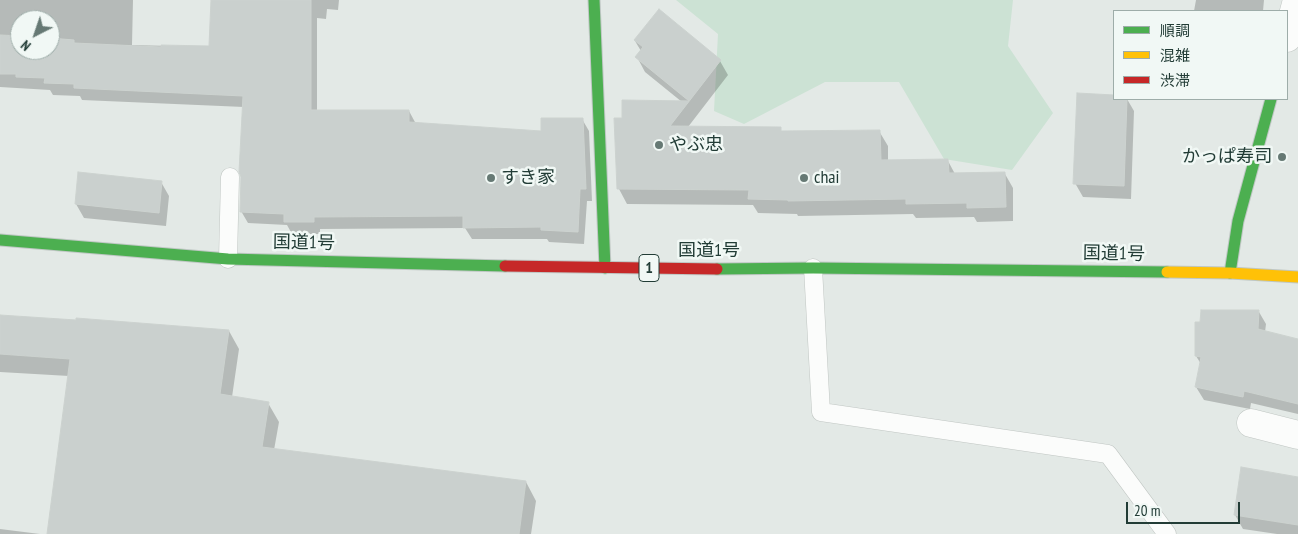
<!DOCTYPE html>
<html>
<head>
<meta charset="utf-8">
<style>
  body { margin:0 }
  #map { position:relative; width:1298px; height:534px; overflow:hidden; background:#e3e9e6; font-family:"PT Sans Narrow","Noto Sans JP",sans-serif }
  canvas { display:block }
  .legend { position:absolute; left:1113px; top:10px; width:175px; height:90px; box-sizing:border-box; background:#f1f8f5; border:1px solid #9eada9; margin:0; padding:6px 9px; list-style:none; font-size:15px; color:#223c36 }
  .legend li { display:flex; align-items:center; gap:10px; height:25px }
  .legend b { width:25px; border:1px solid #9eada9 }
  .north { position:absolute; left:10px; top:10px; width:50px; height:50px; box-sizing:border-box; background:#f1f8f5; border:1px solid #9eada9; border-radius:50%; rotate:221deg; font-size:14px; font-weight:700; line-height:20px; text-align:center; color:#223c36 }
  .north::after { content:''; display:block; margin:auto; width:18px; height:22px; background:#667974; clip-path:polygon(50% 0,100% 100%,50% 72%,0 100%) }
  .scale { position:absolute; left:1126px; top:502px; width:114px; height:22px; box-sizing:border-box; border:2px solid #223c36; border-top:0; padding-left:6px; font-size:15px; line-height:18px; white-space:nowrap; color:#223c36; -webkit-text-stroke:4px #f1f8f5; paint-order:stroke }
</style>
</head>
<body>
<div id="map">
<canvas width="1298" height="534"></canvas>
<ul class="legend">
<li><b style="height:6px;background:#4caf50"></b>順調</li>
<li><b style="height:6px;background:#ffc107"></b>混雑</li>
<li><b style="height:6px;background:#c62828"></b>渋滞</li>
</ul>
<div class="north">N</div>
<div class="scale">20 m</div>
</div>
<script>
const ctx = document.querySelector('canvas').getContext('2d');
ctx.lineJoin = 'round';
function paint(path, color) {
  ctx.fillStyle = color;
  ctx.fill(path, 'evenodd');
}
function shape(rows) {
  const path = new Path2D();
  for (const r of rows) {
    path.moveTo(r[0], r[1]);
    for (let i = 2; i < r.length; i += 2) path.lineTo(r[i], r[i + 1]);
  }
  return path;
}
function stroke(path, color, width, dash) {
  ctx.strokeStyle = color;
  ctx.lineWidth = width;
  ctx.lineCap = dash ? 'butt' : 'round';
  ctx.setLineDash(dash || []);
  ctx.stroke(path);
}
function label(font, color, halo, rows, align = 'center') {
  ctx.font = font + ' "PT Sans Narrow","Noto Sans JP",sans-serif';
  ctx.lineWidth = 5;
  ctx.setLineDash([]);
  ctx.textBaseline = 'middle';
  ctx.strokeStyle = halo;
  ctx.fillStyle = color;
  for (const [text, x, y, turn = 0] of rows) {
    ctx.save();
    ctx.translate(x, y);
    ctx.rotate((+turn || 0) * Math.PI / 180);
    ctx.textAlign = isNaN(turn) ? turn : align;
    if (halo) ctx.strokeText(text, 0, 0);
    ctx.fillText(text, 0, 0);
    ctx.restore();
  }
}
paint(shape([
  [676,0,1013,0,1008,46,1053,113,1012,170,944,159,899,82,825,82,744,124,714,111,718,34]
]), '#cce2d4');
paint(shape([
  [0,0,133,0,132,45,210,47,212,0,339,0,338,10,327,9,326,19,317,18,317,111,409,111,416,124,542,132,582,119,589,131,592,201,587,201,584,244,549,242,547,239,472,239,465,228,320,229,320,234,292,234,287,225,248,223,241,211,244,107,82,100,80,96,53,95,50,90,0,87],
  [20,20,50,20,50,50,20,50],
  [1196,0,1264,0,1263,11,1194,11],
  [635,41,720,61,728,75,688,127,780,128,782,133,879,131,888,146,888,161,948,161,955,174,1005,174,1013,188,1013,221,977,222,974,217,916,218,913,214,798,216,797,214,758,213,753,205,627,204,619,189,623,119,682,102,645,72,637,57,641,51],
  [1078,95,1114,96,1114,99,1127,99,1134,111,1131,199,1083,197,1075,183],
  [161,182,169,196,166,226,84,218,76,204],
  [1259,312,1266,324,1265,332,1298,340,1298,414,1251,403,1250,409,1204,400,1196,387,1201,364,1196,356],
  [0,316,229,331,239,349,232,397,268,403,279,422,274,450,526,482,536,501,531,534,49,534,69,376,0,372],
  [1298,478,1298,534,1277,534,1243,529,1235,515],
  [0,529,40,534,0,534]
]), '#0003');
const building = shape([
  [211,0,311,0,311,110,409,110,409,122,541,131,541,118,583,118,586,189,580,189,578,232,541,230,541,227,463,228,463,216,314,217,314,222,284,222,284,214,240,212,241,177,239,172,243,96,74,88,74,84,44,83,45,78,16,77,16,74,0,74,0,35,20,36,20,50,50,50,50,38,74,40,74,43,161,47,161,45,209,46,211,0],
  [659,9,721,60,670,126,781,127,781,131,880,130,881,160,948,159,949,173,1005,172,1006,207,967,208,967,203,906,204,906,199,788,201,788,200,748,199,749,190,617,189,614,118,622,118,622,100,689,101,635,57,643,47,634,40,659,9],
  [1077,93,1114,95,1114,99,1127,99,1124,186,1073,184,1077,93],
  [78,172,162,181,159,213,75,204,78,172],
  [1201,310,1259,310,1258,329,1298,339,1298,404,1244,391,1243,397,1195,387,1201,357,1195,356,1195,322,1200,322,1201,310],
  [0,315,76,320,76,318,229,330,220,394,269,402,262,447,526,481,519,534,47,534,70,359,0,354,0,315],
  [1241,467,1298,477,1298,525,1234,515,1241,467]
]);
paint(building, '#cad0ce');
stroke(building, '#ccd2cf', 1);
const lane = shape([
  [228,259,230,177],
  [813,268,821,412,1108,454,1167,534]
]);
const street = shape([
  [1287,38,1297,0],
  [1251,423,1298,435]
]);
const fast = shape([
  [594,0,605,268],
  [0,240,228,259,505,266],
  [717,269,813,268,1167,272],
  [1230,273,1238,221,1271,99]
]);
const slow = shape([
  [1167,272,1230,273,1298,277]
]);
const jam = shape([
  [505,266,717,269]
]);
stroke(lane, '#c0c6c3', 19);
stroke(street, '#c0c6c3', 29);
stroke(fast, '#bfc7c4', 13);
stroke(slow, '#bfc7c4', 13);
stroke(jam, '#bfc7c4', 13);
stroke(lane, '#fbfcfb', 18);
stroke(street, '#fbfcfb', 28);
stroke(fast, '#4caf50', 11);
stroke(slow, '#ffc107', 11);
stroke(jam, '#c62828', 11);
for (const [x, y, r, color] of [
  [659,145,5,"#667974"],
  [1282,157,5,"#667974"],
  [491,178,5,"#667974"],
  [804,178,5,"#667974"]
]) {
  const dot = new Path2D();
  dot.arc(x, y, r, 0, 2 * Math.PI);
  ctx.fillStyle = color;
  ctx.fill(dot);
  stroke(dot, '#f1f8f5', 2);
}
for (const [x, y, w] of [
  [649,268,20]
]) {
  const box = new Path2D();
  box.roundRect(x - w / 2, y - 13.5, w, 27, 4);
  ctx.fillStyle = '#f1f8f5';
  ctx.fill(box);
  stroke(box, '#223c36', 1);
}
label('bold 16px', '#223c36', null, [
  ["1",649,268]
]);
label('18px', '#223c36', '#f1f8f5', [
  ["やぶ忠",669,145],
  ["かっぱ寿司",1272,157,"right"],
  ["すき家",501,178],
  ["chai",814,178]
], 'left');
label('18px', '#223c36', '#f1f8f5', [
  ["国道1号",304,243,1],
  ["国道1号",709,251],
  ["国道1号",1114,254,1]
]);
</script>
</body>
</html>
